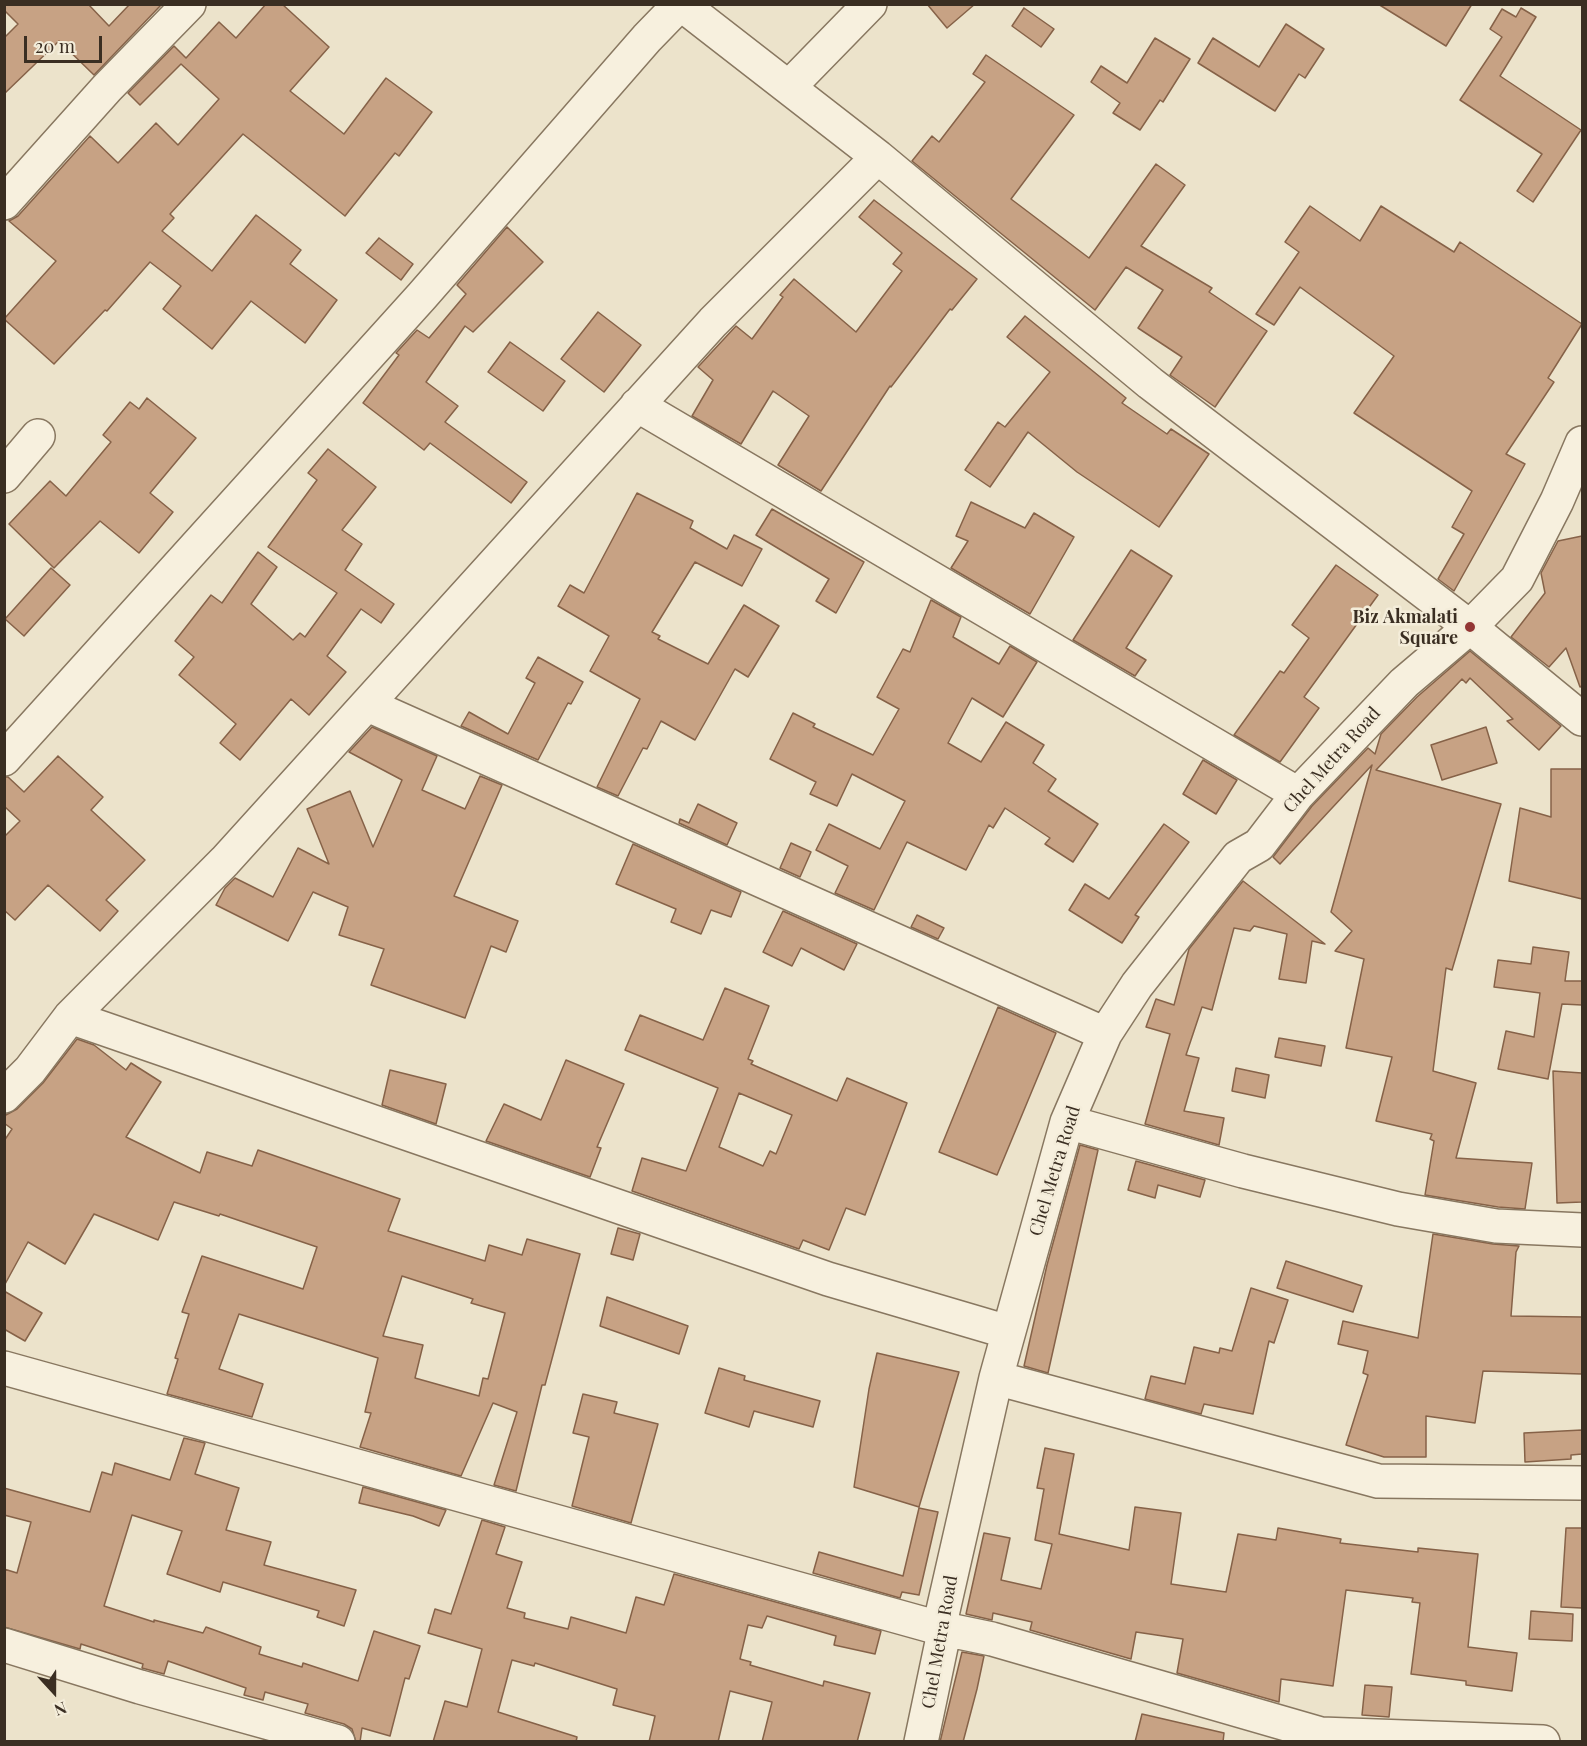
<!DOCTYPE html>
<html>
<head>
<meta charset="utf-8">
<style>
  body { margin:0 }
  #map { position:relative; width:1587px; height:1746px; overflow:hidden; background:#ece3cb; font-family:"Playfair Display",serif }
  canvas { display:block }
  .frame { position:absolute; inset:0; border:6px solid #3a2e22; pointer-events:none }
  .north { position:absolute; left:24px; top:1662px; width:60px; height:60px; -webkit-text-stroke:4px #f4edda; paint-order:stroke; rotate:159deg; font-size:16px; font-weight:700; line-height:24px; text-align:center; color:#3a2e22 }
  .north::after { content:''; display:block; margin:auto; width:21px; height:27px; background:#3a2e22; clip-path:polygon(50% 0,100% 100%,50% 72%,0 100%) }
  .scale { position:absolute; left:24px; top:36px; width:78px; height:27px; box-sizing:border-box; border:3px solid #3a2e22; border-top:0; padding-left:8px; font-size:18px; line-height:21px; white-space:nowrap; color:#3a2e22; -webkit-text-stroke:4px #f4edda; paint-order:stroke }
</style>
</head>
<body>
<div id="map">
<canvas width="1587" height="1746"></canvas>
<div class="frame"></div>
<div class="north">N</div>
<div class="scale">20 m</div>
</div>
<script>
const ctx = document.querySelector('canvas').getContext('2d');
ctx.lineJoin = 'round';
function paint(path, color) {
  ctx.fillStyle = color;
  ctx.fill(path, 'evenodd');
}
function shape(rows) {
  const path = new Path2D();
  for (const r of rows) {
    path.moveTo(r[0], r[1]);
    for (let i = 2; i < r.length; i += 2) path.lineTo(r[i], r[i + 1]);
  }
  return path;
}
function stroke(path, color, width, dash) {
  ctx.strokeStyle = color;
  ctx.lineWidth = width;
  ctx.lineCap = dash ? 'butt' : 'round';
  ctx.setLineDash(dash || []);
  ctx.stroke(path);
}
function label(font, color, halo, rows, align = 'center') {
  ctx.font = font + ' "Playfair Display",serif';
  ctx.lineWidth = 5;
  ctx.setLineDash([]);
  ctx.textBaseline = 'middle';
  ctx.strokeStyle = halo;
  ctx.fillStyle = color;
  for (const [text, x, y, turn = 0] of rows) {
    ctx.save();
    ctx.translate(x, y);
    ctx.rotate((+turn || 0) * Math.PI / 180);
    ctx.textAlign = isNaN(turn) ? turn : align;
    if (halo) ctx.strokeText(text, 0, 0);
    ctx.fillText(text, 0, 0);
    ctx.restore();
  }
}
const building = shape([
  [4,4,88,4,109,26,130,4,162,4,94,75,59,41,4,94,5,37,18,24,4,10,4,4],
  [266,4,282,4,329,47,290,91,344,134,386,78,432,112,399,156,395,153,345,216,243,134,170,214,174,218,162,231,212,271,256,215,301,250,290,264,337,300,305,343,251,301,212,349,163,309,181,286,150,262,107,311,105,310,54,364,4,319,56,261,9,221,18,216,90,136,118,163,156,123,178,145,219,99,181,64,140,105,128,93,174,46,186,58,219,22,236,38,266,4],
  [927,4,975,4,947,28,927,4],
  [1378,4,1472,4,1446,46,1378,4],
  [1024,8,1054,29,1041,47,1012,26,1024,8],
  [1521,8,1536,17,1500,76,1581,130,1533,202,1517,191,1542,154,1460,100,1502,37,1490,29,1502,9,1516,17,1521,8],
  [1286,24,1324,49,1305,78,1299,74,1275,111,1198,63,1213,38,1259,67,1286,24],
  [1155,38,1190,59,1163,102,1160,100,1140,130,1113,113,1120,103,1091,82,1101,66,1127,83,1155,38],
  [986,55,1074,115,1011,199,1089,258,1156,164,1185,185,1141,246,1212,288,1209,292,1267,331,1215,407,1170,375,1182,357,1138,328,1163,290,1126,267,1095,310,912,161,932,136,939,142,985,82,973,74,986,55],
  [874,200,977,279,952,310,950,309,891,387,890,386,821,491,778,465,809,416,773,391,741,444,692,416,713,380,698,367,736,326,752,339,783,297,780,295,794,279,856,332,902,271,893,264,902,253,859,217,874,200],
  [1310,206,1360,241,1381,206,1454,252,1460,242,1582,324,1548,378,1554,382,1506,454,1525,464,1454,591,1438,579,1464,534,1452,527,1472,491,1354,413,1394,356,1300,287,1274,325,1256,314,1299,252,1285,242,1310,206],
  [507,227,543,262,473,332,465,326,426,382,458,406,445,422,527,482,511,503,430,443,424,450,363,403,399,355,396,353,417,330,429,338,466,294,457,285,507,227],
  [379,238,413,264,401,280,366,253,379,238],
  [598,312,641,345,604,392,561,359,598,312],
  [1025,316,1126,398,1122,403,1167,434,1171,429,1209,454,1159,527,1077,472,1028,432,990,487,965,470,998,422,1005,427,1050,372,1007,337,1025,316],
  [510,342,565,381,543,411,488,372,510,342],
  [147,398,196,438,150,493,173,512,139,553,100,521,54,568,9,524,50,481,66,496,111,442,103,435,130,402,139,409,147,398],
  [328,449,376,487,342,530,362,544,345,570,394,604,381,623,361,609,327,656,346,672,309,715,291,699,240,760,220,743,236,724,179,675,194,657,175,641,211,595,222,603,258,552,277,567,251,604,293,640,300,633,305,637,337,593,268,547,317,480,308,473,328,449],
  [637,493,693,521,690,528,727,549,734,535,762,549,742,586,695,562,652,632,660,636,658,639,708,664,744,605,779,626,748,677,735,669,695,740,661,721,647,749,643,748,618,796,597,787,640,699,590,671,609,636,558,606,570,585,584,593,637,493],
  [971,502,1025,528,1034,513,1074,537,1030,614,951,568,968,541,956,536,971,502],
  [772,509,864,562,836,613,816,601,829,579,756,535,772,509],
  [1582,536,1582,686,1580,687,1566,648,1549,667,1511,637,1545,593,1541,573,1558,541,1582,536],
  [1131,550,1172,576,1126,648,1146,660,1135,676,1073,640,1131,550],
  [1336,565,1378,595,1304,697,1319,708,1280,762,1234,735,1280,671,1284,673,1309,638,1292,625,1336,565],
  [51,568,70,585,24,636,5,619,51,568],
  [931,600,961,617,953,637,999,664,1010,646,1037,662,1003,717,972,698,948,743,981,762,1006,722,1044,745,1033,763,1056,779,1048,791,1098,824,1073,862,1045,844,1050,838,1005,808,993,828,989,825,966,870,907,842,874,910,835,893,848,866,816,850,829,824,880,849,905,801,852,774,837,806,810,794,816,782,770,759,793,713,815,724,813,727,873,755,899,709,877,697,903,649,910,652,931,600],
  [1470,651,1561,726,1539,750,1507,721,1513,719,1470,678,1466,683,1462,679,1376,770,1501,804,1452,970,1446,968,1433,1071,1476,1083,1456,1158,1532,1163,1525,1209,1498,1207,1425,1195,1434,1141,1430,1139,1432,1134,1376,1121,1392,1057,1346,1048,1364,959,1335,951,1352,931,1331,912,1372,765,1280,864,1273,857,1312,806,1368,748,1375,754,1381,734,1417,697,1470,651],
  [538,657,583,682,571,704,568,703,538,760,461,726,469,712,508,734,535,683,526,678,538,657],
  [372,727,437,756,422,790,465,809,480,776,502,785,454,896,518,921,506,952,491,946,465,1018,371,985,384,949,339,935,348,907,313,892,288,941,216,905,225,888,235,878,273,897,298,848,329,864,307,809,350,791,373,847,402,780,349,752,372,727],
  [1486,727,1497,763,1442,780,1431,745,1486,727],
  [58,756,103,797,91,810,145,860,106,900,118,911,100,931,48,885,15,920,4,910,4,837,20,821,4,806,4,777,8,777,24,792,58,756],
  [1203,760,1237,780,1216,814,1183,794,1203,760],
  [1551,769,1582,769,1582,899,1509,881,1520,808,1551,817,1551,769],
  [698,804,737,823,727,845,679,823,680,819,689,823,698,804],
  [1164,824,1189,842,1135,915,1139,917,1122,943,1069,910,1085,884,1109,899,1164,824],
  [791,843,811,852,800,877,780,868,791,843],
  [633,844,741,892,731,917,711,910,701,934,671,922,676,909,616,884,633,844],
  [1243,881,1325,944,1312,941,1306,983,1279,979,1287,934,1254,926,1250,931,1234,928,1212,1010,1202,1007,1186,1055,1199,1058,1184,1111,1224,1118,1219,1145,1145,1124,1170,1034,1146,1027,1156,999,1174,1005,1189,949,1243,881],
  [783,911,857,944,844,970,801,948,792,966,763,952,783,911],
  [917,915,944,928,938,939,911,927,917,915],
  [1533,947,1569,952,1565,981,1582,981,1582,1005,1562,1004,1548,1079,1498,1069,1506,1031,1534,1037,1540,993,1494,987,1498,960,1531,964,1533,947],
  [725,988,769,1006,748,1059,753,1061,751,1064,837,1101,847,1078,907,1103,865,1215,846,1208,829,1250,803,1240,799,1249,632,1191,642,1158,686,1171,718,1088,625,1050,640,1015,703,1040,725,988],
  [739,1093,792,1115,776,1154,770,1151,763,1166,719,1147,739,1093],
  [998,1007,1056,1033,997,1175,939,1152,998,1007],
  [1279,1038,1325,1046,1321,1066,1275,1057,1279,1038],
  [77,1039,94,1045,126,1070,131,1063,161,1082,126,1137,200,1173,207,1152,252,1166,258,1150,400,1199,388,1231,485,1261,489,1245,522,1255,527,1239,580,1254,545,1385,542,1385,516,1491,494,1485,517,1412,493,1403,461,1476,360,1447,371,1413,365,1412,378,1358,239,1314,219,1369,263,1384,252,1417,167,1394,178,1359,175,1358,189,1314,182,1312,202,1256,303,1289,317,1247,220,1214,219,1216,174,1202,158,1240,94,1214,65,1264,28,1242,4,1286,4,1141,12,1129,4,1123,4,1116,17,1109,43,1083,77,1039],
  [402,1276,473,1299,471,1303,505,1313,488,1379,483,1378,479,1396,415,1378,423,1345,383,1336,402,1276],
  [566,1060,624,1084,597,1147,601,1148,590,1177,486,1141,504,1104,541,1120,566,1060],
  [1236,1068,1269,1075,1265,1098,1232,1091,1236,1068],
  [390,1070,446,1084,436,1124,382,1105,390,1070],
  [1553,1071,1582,1073,1582,1202,1557,1203,1553,1071],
  [1080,1145,1098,1150,1048,1373,1024,1366,1047,1265,1080,1145],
  [1136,1161,1205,1180,1200,1197,1158,1185,1155,1198,1128,1190,1136,1161],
  [618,1228,640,1234,633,1260,611,1254,618,1228],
  [1433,1234,1493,1244,1519,1246,1516,1252,1511,1316,1582,1317,1582,1374,1483,1371,1475,1423,1426,1416,1426,1457,1384,1457,1346,1445,1368,1375,1363,1373,1368,1351,1338,1344,1343,1321,1418,1338,1433,1234],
  [1286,1261,1362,1286,1353,1312,1277,1288,1286,1261],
  [1251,1288,1288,1300,1274,1343,1269,1341,1253,1414,1204,1404,1201,1414,1145,1399,1151,1376,1185,1384,1194,1347,1219,1353,1220,1348,1232,1351,1251,1288],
  [4,1291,42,1313,25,1341,4,1329,4,1291],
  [607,1297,688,1326,679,1354,600,1326,607,1297],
  [877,1353,959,1372,919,1507,854,1487,869,1389,877,1353],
  [719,1368,745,1376,744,1380,820,1401,813,1427,754,1411,749,1427,705,1413,719,1368],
  [583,1394,617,1402,614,1413,658,1424,631,1523,572,1506,589,1437,573,1433,583,1394],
  [1582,1430,1582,1454,1571,1455,1571,1459,1525,1462,1524,1433,1582,1430],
  [184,1438,205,1443,195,1474,239,1488,226,1530,271,1542,264,1565,356,1590,344,1626,317,1617,319,1611,223,1582,220,1592,167,1574,182,1531,132,1515,104,1606,154,1622,154,1620,203,1633,206,1627,261,1647,259,1654,302,1667,303,1663,358,1681,374,1631,420,1646,409,1679,405,1678,390,1736,362,1728,360,1742,356,1742,352,1729,344,1724,305,1713,308,1704,265,1692,263,1700,244,1695,246,1688,168,1661,164,1674,142,1668,143,1664,81,1644,80,1649,4,1627,4,1569,17,1573,31,1522,4,1515,4,1488,90,1512,102,1472,112,1475,115,1463,170,1480,184,1438],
  [1045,1448,1074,1454,1059,1534,1129,1550,1135,1507,1181,1513,1171,1584,1226,1592,1238,1534,1276,1540,1278,1528,1341,1539,1340,1543,1418,1552,1418,1548,1478,1554,1468,1647,1517,1653,1512,1691,1466,1685,1466,1681,1411,1674,1420,1603,1412,1602,1413,1598,1346,1590,1333,1686,1281,1679,1279,1702,1177,1673,1183,1639,1136,1632,1131,1659,1030,1630,1032,1622,993,1613,992,1620,966,1614,984,1533,1010,1538,1001,1580,1041,1589,1052,1544,1035,1540,1044,1489,1037,1488,1045,1448],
  [363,1487,446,1510,439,1526,413,1516,359,1503,363,1487],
  [919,1508,938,1512,919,1595,902,1592,900,1598,813,1573,819,1552,903,1576,919,1508],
  [482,1520,505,1527,496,1554,522,1562,507,1608,525,1613,524,1618,568,1629,571,1617,626,1633,636,1597,664,1605,674,1574,881,1631,875,1654,834,1645,836,1636,767,1616,762,1628,748,1625,740,1659,751,1662,750,1665,823,1686,824,1681,870,1693,857,1742,762,1742,772,1702,730,1691,718,1742,649,1742,655,1716,613,1705,617,1689,535,1663,534,1666,512,1660,498,1712,577,1737,576,1742,433,1742,445,1701,467,1707,482,1649,428,1633,435,1609,451,1614,482,1520],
  [1566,1528,1582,1528,1582,1608,1561,1607,1566,1528],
  [1531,1611,1573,1614,1572,1641,1529,1639,1531,1611],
  [962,1652,984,1656,977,1689,963,1742,940,1742,962,1652],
  [1365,1685,1392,1687,1389,1717,1362,1715,1365,1685],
  [1142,1714,1224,1733,1223,1742,1135,1742,1142,1714]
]);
paint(building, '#c7a284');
stroke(building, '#866248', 1.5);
const minor = shape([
  [681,4,878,157,1150,383,1470,627,1582,719],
  [790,86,870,4],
  [4,203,107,88,189,4],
  [637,405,1298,794],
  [4,476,38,436],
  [368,705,1105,1034],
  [4,759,422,296,647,38,680,4],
  [70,1017,828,1279,1008,1332],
  [4,1096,30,1070,70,1017,225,861,713,322,878,157],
  [1067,1122,1243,1171,1398,1209,1496,1226,1582,1230],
  [4,1368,939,1628,992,1639,1321,1734,1543,1742],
  [996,1378,1378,1481,1582,1483],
  [4,1645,140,1687,338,1742],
  [921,1742,942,1642,939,1628,996,1378,1067,1122,1105,1034,1137,985,1238,857,1259,845,1298,794,1404,683,1470,627,1517,579,1557,501,1582,443]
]);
stroke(minor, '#887760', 36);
stroke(minor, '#f7f0de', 33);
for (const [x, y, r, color] of [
  [1470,627,6,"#933634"]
]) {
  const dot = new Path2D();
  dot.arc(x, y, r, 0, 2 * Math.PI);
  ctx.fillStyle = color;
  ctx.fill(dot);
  stroke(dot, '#f4edda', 2);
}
label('bold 18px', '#3a2e22', '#f4edda', [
  ["Biz Akmalati",1458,617],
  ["Square",1458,638]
], 'right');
label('18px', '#3a2e22', '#f4edda', [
  ["Chel Metra Road",1332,760,-48],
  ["Chel Metra Road",1055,1171,-73],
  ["Chel Metra Road",940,1642,-80]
]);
</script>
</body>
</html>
